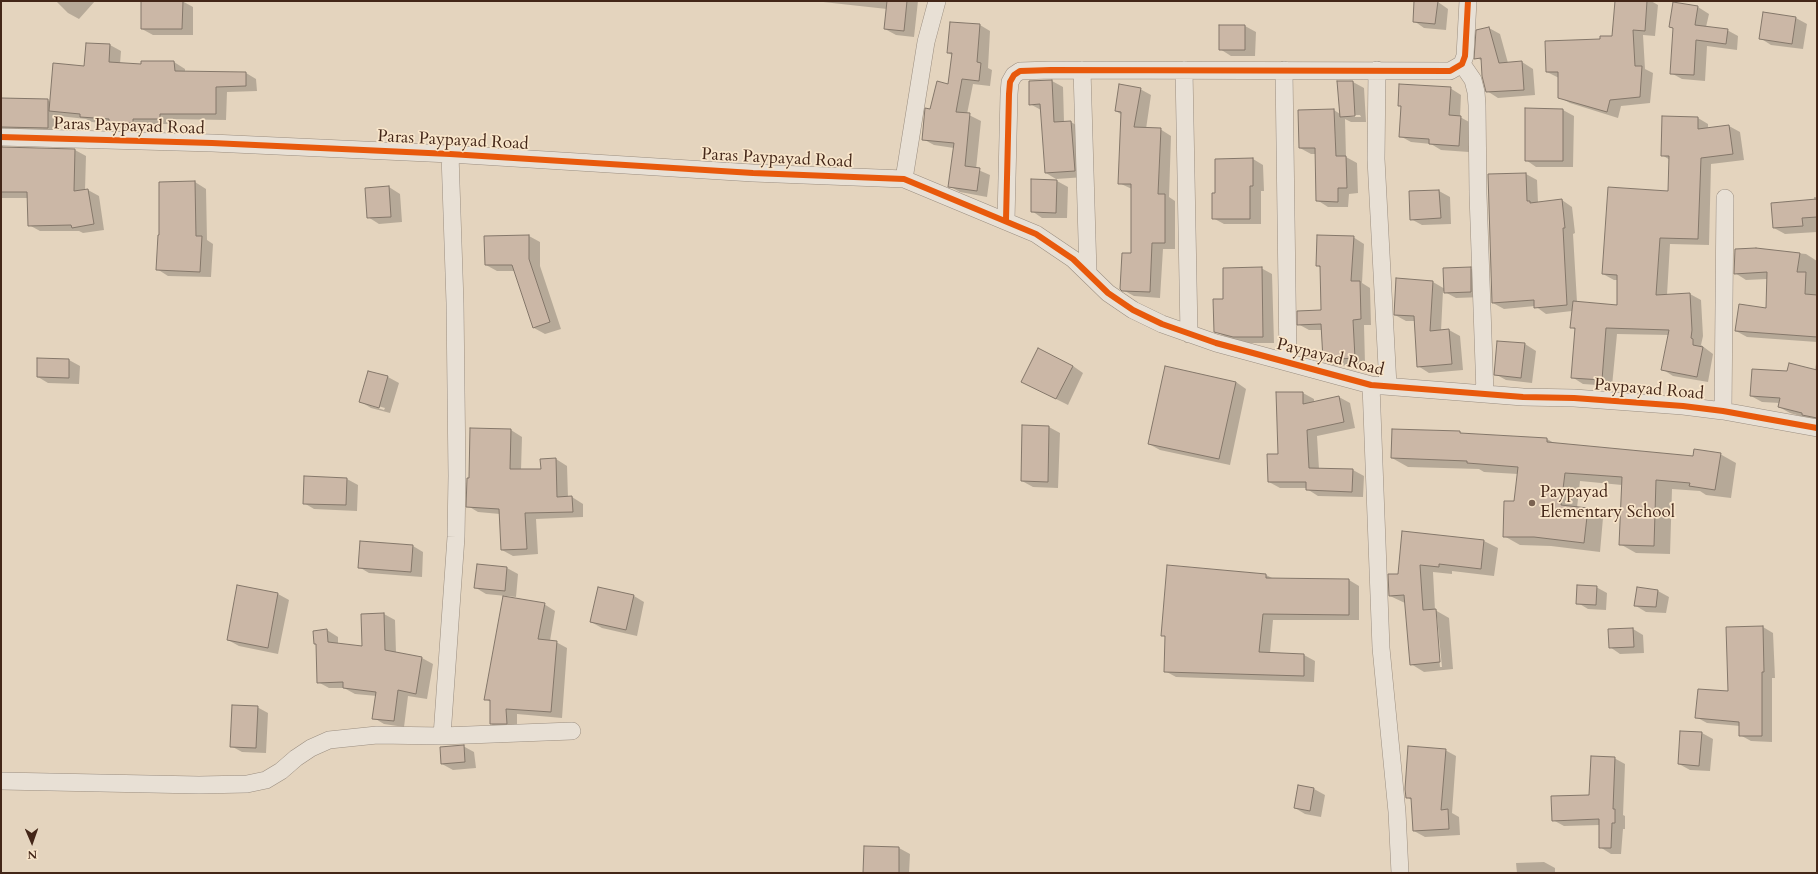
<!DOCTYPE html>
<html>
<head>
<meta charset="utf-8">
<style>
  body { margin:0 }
  #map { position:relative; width:1818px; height:874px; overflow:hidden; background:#e4d4be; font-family:Cardo,serif }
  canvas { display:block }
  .frame { position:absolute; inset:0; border:2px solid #432618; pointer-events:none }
  .north { position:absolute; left:12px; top:822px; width:40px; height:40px; -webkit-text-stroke:3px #f8e5ca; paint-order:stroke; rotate:178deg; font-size:11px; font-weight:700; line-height:16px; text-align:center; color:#432618 }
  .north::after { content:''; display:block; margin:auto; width:14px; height:18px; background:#432618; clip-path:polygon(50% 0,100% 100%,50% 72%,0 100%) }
</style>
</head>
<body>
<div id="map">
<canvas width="1818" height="874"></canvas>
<div class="frame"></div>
<div class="north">N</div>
</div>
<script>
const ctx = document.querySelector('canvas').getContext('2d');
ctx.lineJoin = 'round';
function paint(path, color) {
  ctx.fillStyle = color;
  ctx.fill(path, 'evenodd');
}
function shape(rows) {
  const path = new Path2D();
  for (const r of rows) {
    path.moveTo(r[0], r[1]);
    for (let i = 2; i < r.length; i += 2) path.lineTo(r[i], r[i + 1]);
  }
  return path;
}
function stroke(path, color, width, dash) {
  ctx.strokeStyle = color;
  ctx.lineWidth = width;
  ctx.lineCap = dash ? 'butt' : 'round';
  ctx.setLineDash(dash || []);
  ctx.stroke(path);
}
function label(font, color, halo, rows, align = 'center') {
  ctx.font = font + ' Cardo,serif';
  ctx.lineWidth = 3.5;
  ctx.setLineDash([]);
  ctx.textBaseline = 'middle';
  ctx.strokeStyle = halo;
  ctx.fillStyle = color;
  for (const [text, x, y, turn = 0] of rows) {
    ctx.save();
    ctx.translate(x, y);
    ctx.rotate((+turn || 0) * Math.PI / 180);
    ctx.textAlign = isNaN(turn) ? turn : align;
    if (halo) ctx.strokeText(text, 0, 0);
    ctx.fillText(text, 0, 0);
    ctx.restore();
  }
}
paint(shape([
  [56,1,95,1,79,19,68,13],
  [182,1,193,7,193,35,153,35,142,29],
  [814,1,918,1,914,37,896,35,885,29,887,9],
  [1415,1,1438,2,1448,9,1446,30,1424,28,1414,21],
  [1616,1,1651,1,1658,5,1655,36,1643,35,1645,69,1653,73,1650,103,1621,106,1618,118,1570,103,1559,97,1559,78,1547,72,1601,40,1613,37],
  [1698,7,1709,14,1706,27,1727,30,1738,36,1737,50,1707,46,1705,81,1682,79,1671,73,1674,29,1670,27],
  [1764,13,1796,18,1807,24,1803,49,1771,45,1760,38],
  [980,25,990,31,988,68,992,70,990,86,973,84,967,114,981,121,976,169,990,175,987,197,960,192,949,186,954,148,934,145,923,139,931,110,949,85,952,55,948,53],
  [1245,26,1256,32,1255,56,1231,56,1220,49],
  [1489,28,1500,34,1508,63,1522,62,1533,69,1535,95,1498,98,1487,91,1482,61,1476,57],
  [110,45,121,51,120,64,142,65,174,62,185,69,185,72,246,73,256,79,257,91,227,92,226,120,171,119,171,124,144,124,144,129,120,128,114,124,92,122,86,119,59,116,59,134,2,143,3,148,75,150,86,156,85,190,88,190,99,196,104,230,83,233,79,231,40,231,29,225,28,198,1,198,1,98,48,100,50,102],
  [1052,81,1063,87,1064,122,1071,122,1081,128,1085,177,1056,179,1046,173,1041,110,1030,104],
  [1339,82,1353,82,1364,88,1366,122,1351,122,1345,119,1346,157,1357,163,1358,193,1349,194,1348,207,1328,207,1317,200,1316,154,1311,154,1300,148,1299,111,1334,110,1340,114],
  [1350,115,1360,115,1361,117,1350,117],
  [1450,88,1461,95,1460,117,1471,123,1469,152,1441,150,1431,144,1411,142,1400,136,1402,107,1399,105],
  [1140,89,1151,95,1146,129,1160,129,1171,136,1169,197,1175,201,1175,249,1163,249,1160,298,1134,296,1121,289,1132,254,1132,189,1119,183,1122,115,1116,111],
  [1563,110,1574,116,1573,167,1536,167,1526,160],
  [1698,118,1708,124,1708,129,1729,126,1740,132,1744,160,1711,164,1709,245,1670,244,1667,295,1690,294,1701,300,1703,336,1701,345,1713,354,1708,382,1673,376,1662,369,1669,335,1617,334,1612,386,1583,384,1572,377,1576,330,1571,327,1572,311,1546,314,1535,306,1504,309,1493,303,1526,174,1537,180,1538,203,1562,200,1572,207,1575,233,1573,234,1577,302,1618,306,1618,280,1614,280,1603,274,1669,192,1670,160,1662,155],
  [1253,159,1263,165,1264,191,1261,191,1261,224,1224,224,1213,218,1216,194],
  [1057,181,1068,187,1067,218,1042,218,1032,211],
  [195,182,206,189,207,240,213,244,211,277,168,276,157,269,160,236,160,183],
  [389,187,400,194,402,222,379,224,368,217],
  [1439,191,1450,197,1451,224,1422,225,1411,219],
  [1814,197,1817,197,1817,232,1785,234,1774,228,1814,201],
  [529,236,540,242,540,266,561,329,545,334,534,328,515,271,497,271,486,265],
  [1353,237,1364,244,1362,283,1370,288,1371,325,1364,325,1365,364,1335,366,1324,359,1323,330,1309,330,1298,324,1322,311,1321,268,1317,265],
  [1756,249,1806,254,1817,261,1817,342,1747,337,1736,331,1767,309,1767,279,1746,280,1735,273],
  [1261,268,1272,274,1274,343,1245,343,1226,337,1215,331,1224,300],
  [1470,268,1481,274,1482,297,1456,298,1443,291,1441,331,1449,330,1460,336,1463,370,1429,373,1418,366,1415,321,1406,321,1395,315,1433,282,1445,289],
  [1498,342,1525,344,1536,351,1532,383,1506,380,1495,374],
  [1817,357,1817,421,1790,413,1779,407,1780,403,1762,402,1751,396,1788,372,1815,371],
  [69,360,80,366,79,384,48,383,38,377],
  [1073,366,1083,373,1068,405,1022,382],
  [369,372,388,377,399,383,390,413,371,408,361,402],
  [371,404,385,408,384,410,371,406],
  [1236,382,1246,389,1230,465,1160,450,1149,444],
  [1303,393,1314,399,1314,403,1339,397,1350,403,1355,428,1317,436,1319,469,1353,470,1364,476,1363,497,1318,496,1307,489,1307,488,1280,488,1269,482],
  [1049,427,1060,433,1058,488,1033,487,1022,481],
  [511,430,522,437,521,470,542,470,556,459,567,466,568,498,572,497,583,504,583,517,536,519,538,554,513,556,502,550,500,514,478,512,468,506],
  [1393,430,1460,432,1463,434,1547,439,1554,443,1694,457,1720,454,1736,463,1731,498,1706,495,1700,491,1672,489,1670,554,1636,553,1620,544,1622,485,1580,481,1577,508,1587,509,1603,518,1600,552,1551,546,1520,545,1504,536,1515,502,1518,474,1484,472,1479,469,1408,467,1392,458],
  [305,477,347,479,358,485,357,511,314,509,304,503],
  [1403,533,1484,541,1498,548,1494,576,1452,571,1452,574,1433,572,1435,610,1449,618,1453,669,1424,672,1411,664,1405,603,1390,596,1398,575],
  [1435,617,1437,617,1442,667,1440,667],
  [413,546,423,552,422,577,369,573,359,567],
  [478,565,507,568,518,574,516,597,486,594,476,588],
  [1266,575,1274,579,1349,580,1359,586,1359,620,1273,620,1270,653,1304,655,1315,661,1314,682,1176,677,1165,671,1166,637,1162,635],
  [238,586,278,594,289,600,278,654,239,646,228,640],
  [1596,587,1607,593,1606,610,1588,609,1578,603],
  [1638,588,1658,591,1669,597,1666,613,1646,612,1636,606],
  [634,596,644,602,637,636,602,628,591,622],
  [544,604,555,611,550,641,556,642,567,648,562,718,517,714,517,729,502,730,491,724,491,702,485,699],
  [384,614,395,620,396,653,422,658,433,664,427,699,408,696,404,727,384,724,374,718,377,696,355,694,344,688,329,688,318,682,317,645,315,644,327,630,338,637,338,644,363,647],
  [1763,627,1773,633,1775,678,1772,678,1772,742,1751,741,1740,735,1740,726,1707,723,1696,717,1729,692],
  [1633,629,1643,635,1644,653,1620,654,1610,647],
  [257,707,268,713,266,753,242,752,231,746],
  [1702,733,1713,739,1710,771,1690,770,1679,764],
  [463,746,474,752,476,768,453,770,442,764],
  [1445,750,1456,756,1452,813,1459,817,1460,835,1425,837,1414,831,1413,801,1407,797],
  [1614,758,1625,764,1623,815,1625,816,1625,829,1623,829,1621,854,1611,854,1600,847,1600,825,1564,826,1553,820,1590,796],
  [1298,786,1314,789,1325,795,1321,817,1305,814,1295,808],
  [899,848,910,854,909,873,864,873],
  [1544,862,1555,868,1555,873,1517,873,1516,863]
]), '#0003');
const building = shape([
  [141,1,183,1,182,29,141,29,141,1],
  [887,1,907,1,904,31,884,29,887,1],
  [1414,1,1438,1,1435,24,1413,22,1414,1],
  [1615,1,1647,1,1645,31,1633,30,1635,66,1642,66,1640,97,1610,100,1607,112,1558,98,1558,72,1546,72,1545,41,1600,39,1600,36,1612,36,1615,1],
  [1673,2,1698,6,1695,25,1728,29,1726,44,1696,40,1694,75,1670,74,1673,28,1669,27,1673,2],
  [1763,12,1796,17,1792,44,1759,39,1763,12],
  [950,22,980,24,977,62,981,63,979,81,962,79,956,112,970,113,965,166,980,168,977,191,948,187,954,143,922,140,925,108,930,109,937,81,948,84,952,53,947,53,950,22],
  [1219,25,1245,25,1245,50,1219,50,1219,25],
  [1489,27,1499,63,1522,61,1524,90,1486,92,1482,76,1481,58,1474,59,1476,30,1489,27],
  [86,43,110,44,109,62,141,64,141,61,174,61,175,71,246,72,246,86,216,87,216,114,160,114,160,119,133,119,133,123,109,122,109,119,80,117,80,114,49,111,53,63,84,66,86,43],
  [1052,80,1054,122,1071,121,1075,171,1045,173,1040,104,1029,105,1029,81,1052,80],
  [1337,81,1353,81,1355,116,1340,117,1337,81],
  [1119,84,1141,88,1134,127,1161,128,1158,194,1165,194,1165,243,1152,243,1150,292,1122,291,1120,289,1122,253,1131,253,1131,184,1118,184,1121,112,1115,111,1119,84],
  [1399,84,1451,87,1449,115,1461,116,1459,146,1429,144,1429,139,1399,137,1401,106,1398,106,1399,84],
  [1,98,48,99,48,128,1,127,1,98],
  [1525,108,1563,109,1563,161,1525,161,1525,108],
  [1334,109,1336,156,1346,156,1347,188,1338,188,1338,202,1316,201,1315,148,1299,148,1298,110,1334,109],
  [1662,116,1698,117,1698,129,1729,125,1733,154,1701,158,1698,239,1660,238,1656,295,1690,293,1692,330,1691,338,1693,339,1693,345,1703,347,1697,377,1661,370,1669,330,1606,328,1602,380,1571,378,1575,328,1570,328,1573,301,1617,305,1617,275,1602,274,1608,187,1668,191,1669,156,1661,156,1662,116],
  [1,147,75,149,74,191,88,189,94,224,72,228,71,225,28,226,27,192,1,192,1,147],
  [1253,158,1253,186,1250,186,1250,219,1212,219,1212,193,1215,193,1215,159,1253,158],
  [1526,173,1527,201,1530,201,1530,203,1562,199,1565,228,1563,228,1567,305,1534,308,1534,300,1492,303,1488,174,1526,173],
  [1031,179,1057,180,1056,213,1031,212,1031,179],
  [195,181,196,236,202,236,200,272,156,270,158,235,159,235,159,182,195,181],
  [389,186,391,217,367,218,365,188,389,186],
  [1439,190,1441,218,1410,220,1409,191,1439,190],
  [1817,199,1817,217,1802,218,1803,226,1773,228,1771,203,1817,199],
  [529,235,529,259,550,322,533,328,512,265,485,265,484,236,529,235],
  [1317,235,1354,236,1351,281,1360,281,1361,319,1353,320,1355,358,1323,360,1321,324,1297,325,1297,311,1321,310,1320,266,1316,266,1317,235],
  [1756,248,1800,253,1797,272,1806,272,1805,294,1817,295,1817,337,1735,331,1739,304,1766,308,1767,272,1734,274,1735,249,1756,248],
  [1262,267,1263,337,1233,337,1214,332,1213,299,1223,299,1223,268,1262,267],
  [1471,267,1471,292,1444,293,1443,268,1471,267],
  [1396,278,1433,281,1430,331,1449,329,1452,364,1417,367,1414,316,1394,315,1396,278],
  [1497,341,1525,343,1521,378,1494,375,1497,341],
  [1038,348,1073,366,1056,399,1021,382,1038,348],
  [37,358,69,359,69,378,37,377,37,358],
  [1789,363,1817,370,1817,418,1802,415,1802,413,1778,407,1780,398,1750,396,1752,369,1787,371,1789,363],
  [1165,366,1236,382,1219,459,1148,444,1165,366],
  [368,371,388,376,379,408,359,402,368,371],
  [1276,392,1303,392,1303,404,1339,396,1344,422,1307,430,1309,468,1353,469,1352,492,1306,490,1306,482,1268,482,1267,454,1278,454,1276,392],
  [1022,425,1049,426,1048,482,1021,481,1022,425],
  [470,428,511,429,510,469,541,469,540,459,556,458,557,497,572,496,573,512,525,513,527,549,501,550,499,509,466,507,467,478,469,478,470,428],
  [1392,429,1460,431,1460,433,1547,438,1547,442,1693,456,1694,449,1721,453,1715,490,1689,486,1690,483,1656,480,1654,546,1619,545,1622,477,1565,473,1561,505,1588,508,1584,543,1534,537,1503,537,1504,501,1514,501,1518,467,1467,463,1467,461,1391,458,1392,429],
  [304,476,347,478,346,505,303,504,304,476],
  [1402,531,1484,540,1481,569,1439,564,1439,567,1420,565,1423,610,1436,609,1440,662,1410,665,1404,595,1389,596,1388,574,1398,574,1402,531],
  [360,541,413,545,411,572,358,568,360,541],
  [477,564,507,567,505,591,474,588,477,564],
  [1167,565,1266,574,1266,578,1349,579,1349,615,1263,614,1259,652,1304,654,1304,676,1164,672,1165,636,1161,636,1167,565],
  [237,585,278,593,268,648,227,640,237,585],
  [1577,585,1597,586,1596,605,1576,604,1577,585],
  [598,587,634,595,626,630,590,622,598,587],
  [1637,587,1658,590,1656,607,1634,606,1637,587],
  [503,596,545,603,538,639,557,641,551,712,506,709,507,724,490,724,490,700,484,700,503,596],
  [384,613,385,650,422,657,416,694,398,690,394,721,372,719,376,692,343,688,343,682,317,683,316,644,314,644,313,631,327,629,328,642,362,646,361,614,384,613],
  [1763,626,1764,672,1762,672,1762,736,1739,736,1739,722,1695,718,1698,689,1728,691,1726,627,1763,626],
  [1633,628,1634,647,1609,648,1608,629,1633,628],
  [232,705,258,706,256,748,230,747,232,705],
  [1680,731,1702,732,1699,766,1678,764,1680,731],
  [464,745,465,762,441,764,440,747,464,745],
  [1408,746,1446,749,1441,810,1448,809,1449,829,1413,831,1411,798,1406,798,1405,789,1408,746],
  [1591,756,1615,757,1613,809,1615,809,1615,823,1612,823,1611,848,1599,848,1599,819,1552,821,1551,796,1589,795,1591,756],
  [1298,785,1314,788,1310,811,1294,808,1298,785],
  [864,846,899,847,899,873,863,873,864,846]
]);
paint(building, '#cbb7a6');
stroke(building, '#84776a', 1);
const street = shape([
  [1462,64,1473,80,1476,92,1477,105,1478,194,1485,394],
  [1082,70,1088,273],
  [1184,70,1189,334],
  [1284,70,1288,362],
  [1377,70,1376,159,1388,386],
  [1,137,212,143,450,154,753,173,904,179,1036,234,1073,259,1108,293,1133,310,1162,324,1216,343,1371,385,1523,397,1574,398,1683,406,1723,411,1817,428],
  [904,179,926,42,937,1],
  [1006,220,1009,94,1010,82,1014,75,1020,71,1051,70,1450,71,1462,64,1465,56,1468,1],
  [1371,385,1381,648,1397,812,1400,873],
  [1723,411,1725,198],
  [442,736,456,537,457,476,455,303,450,154],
  [1,781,199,785,247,784,266,780,281,771,296,758,311,748,329,740,377,735,442,736,572,731]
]);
stroke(street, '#9b8e80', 18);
stroke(street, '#e8e0d5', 17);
stroke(shape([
  [1,137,212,143,450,154,753,173,904,179,1036,234,1073,259,1108,293,1133,310,1162,324,1216,343,1371,385,1523,397,1574,398,1683,406,1723,411,1817,428],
  [1006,220,1009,94,1010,82,1014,75,1020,71,1051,70,1450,71,1462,64,1465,56,1468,1]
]), '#e8590c', 6);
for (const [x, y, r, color] of [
  [1532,503,4,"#7b6352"]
]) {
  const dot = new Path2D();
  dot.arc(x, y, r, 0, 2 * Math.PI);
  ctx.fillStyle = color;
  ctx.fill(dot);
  stroke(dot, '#f8e5ca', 1.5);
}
label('17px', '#432618', '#f8e5ca', [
  ["Paras Paypayad Road",129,127,2],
  ["Paras Paypayad Road",453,141,3],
  ["Paras Paypayad Road",777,159,3],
  ["Paypayad Road",1330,358,14],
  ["Paypayad Road",1649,390,5]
]);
label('17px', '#432618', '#f8e5ca', [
  ["Paypayad",1540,493],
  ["Elementary School",1540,513]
], 'left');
</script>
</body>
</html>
